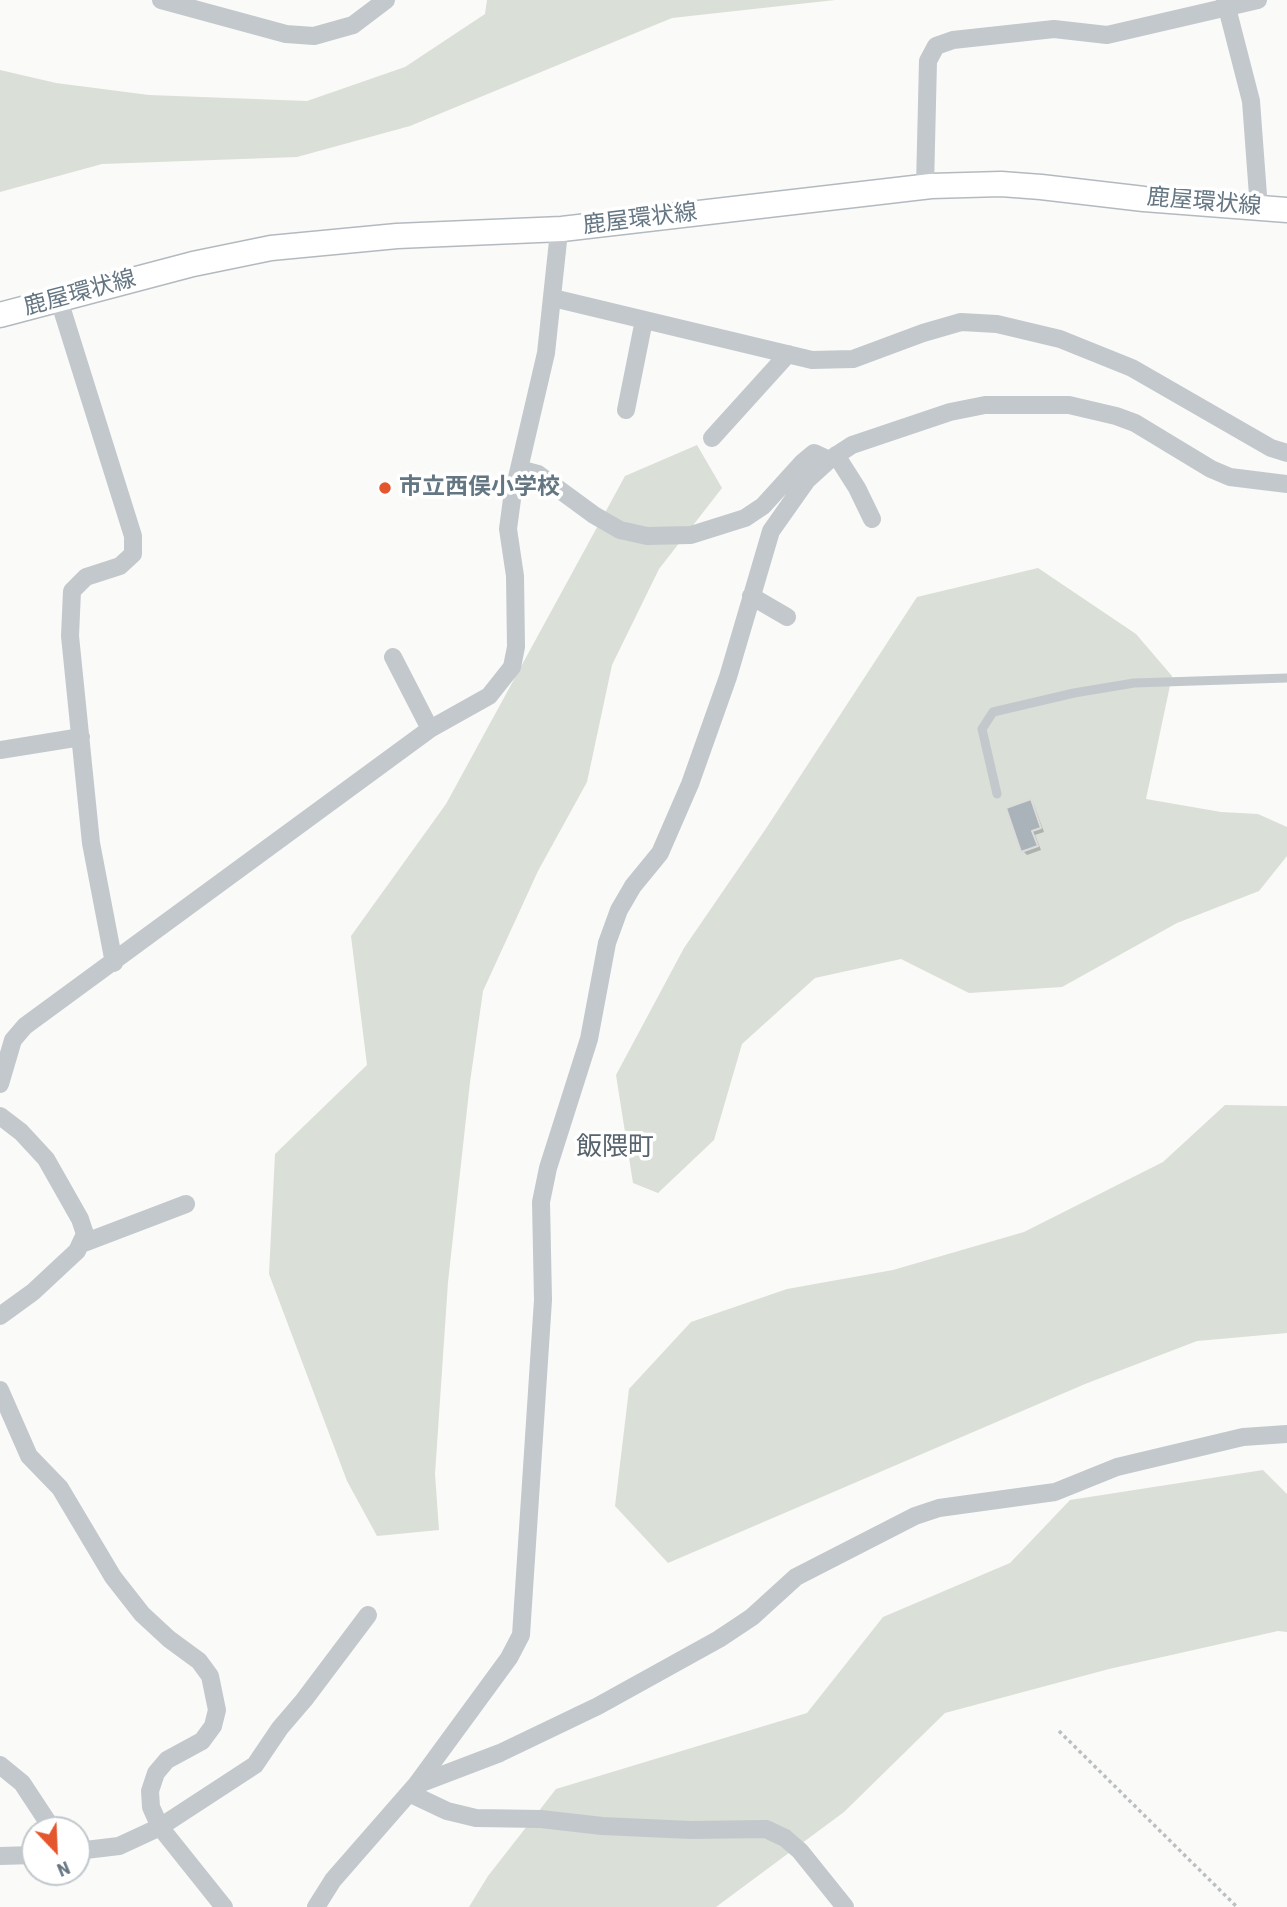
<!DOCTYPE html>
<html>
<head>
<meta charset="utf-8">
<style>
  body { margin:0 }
  #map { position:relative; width:1287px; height:1907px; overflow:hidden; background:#fafaf8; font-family:"Roboto Condensed",sans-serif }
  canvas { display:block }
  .north { position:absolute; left:21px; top:1816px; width:70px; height:70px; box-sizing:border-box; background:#fff; border:2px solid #c1c8cd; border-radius:50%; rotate:157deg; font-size:19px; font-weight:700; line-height:28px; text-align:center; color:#657683 }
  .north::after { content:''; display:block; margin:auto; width:24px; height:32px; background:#e4572e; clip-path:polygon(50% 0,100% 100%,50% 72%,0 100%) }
</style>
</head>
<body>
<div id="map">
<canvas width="1287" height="1907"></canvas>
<div class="north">N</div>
</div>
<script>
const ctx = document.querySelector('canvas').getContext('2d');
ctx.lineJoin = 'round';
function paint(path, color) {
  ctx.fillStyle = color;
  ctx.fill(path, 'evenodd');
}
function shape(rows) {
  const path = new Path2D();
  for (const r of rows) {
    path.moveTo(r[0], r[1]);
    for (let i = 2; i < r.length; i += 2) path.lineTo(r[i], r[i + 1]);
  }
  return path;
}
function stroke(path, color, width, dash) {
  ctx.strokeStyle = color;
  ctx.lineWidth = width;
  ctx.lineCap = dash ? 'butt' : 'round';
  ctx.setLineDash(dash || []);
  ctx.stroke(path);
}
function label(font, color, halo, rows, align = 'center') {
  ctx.font = font + ' "Roboto Condensed","Noto Sans JP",sans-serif';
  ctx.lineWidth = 7;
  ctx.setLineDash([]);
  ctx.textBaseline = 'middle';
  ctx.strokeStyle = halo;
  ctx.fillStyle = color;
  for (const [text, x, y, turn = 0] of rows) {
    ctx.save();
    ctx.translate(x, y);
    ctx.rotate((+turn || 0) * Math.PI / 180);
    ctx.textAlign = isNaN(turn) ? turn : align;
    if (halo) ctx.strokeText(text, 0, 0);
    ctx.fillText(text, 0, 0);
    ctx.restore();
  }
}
paint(shape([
  [487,0,835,0,672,18,410,126,297,157,102,164,0,192,0,70,56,83,149,95,307,101,405,67,485,14],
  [697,445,722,488,659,569,612,665,587,782,538,871,483,991,470,1082,448,1282,435,1474,439,1530,377,1536,347,1481,269,1274,275,1154,367,1065,351,936,446,804,625,476],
  [1038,568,1136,634,1172,676,1146,799,1221,812,1258,814,1287,827,1287,856,1259,891,1177,923,1062,987,969,993,901,959,815,978,742,1044,714,1140,658,1193,633,1183,616,1075,684,948,767,827,917,597],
  [1225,1105,1287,1106,1287,1333,1197,1341,1085,1384,668,1563,615,1506,629,1389,691,1322,787,1289,893,1270,1024,1232,1163,1162],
  [1263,1470,1287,1494,1287,1632,1278,1631,1109,1669,945,1713,844,1812,716,1907,469,1907,488,1876,556,1789,807,1713,883,1617,1010,1563,1070,1500]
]), '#dadfd7');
paint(shape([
  [1030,801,1034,805,1044,832,1035,835,1041,850,1027,855,1023,851]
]), '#0003');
const building = shape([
  [1031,799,1041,828,1032,831,1038,846,1021,852,1006,808,1031,799]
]);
paint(building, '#aab3b9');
stroke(building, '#dcdcda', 2);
const secondary = shape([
  [0,315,193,264,271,248,397,236,562,229,931,186,1001,184,1041,187,1144,199,1287,210]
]);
stroke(secondary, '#b3babf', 27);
stroke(shape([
  [1059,1731,1237,1907]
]), '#bbbfc2', 3.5, [3.5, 3.5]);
stroke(shape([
  [997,794,982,729,993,712,1074,693,1134,683,1287,678]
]), '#c3c8cc', 9);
stroke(shape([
  [161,0,286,34,314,36,353,25,386,0],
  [1225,0,1251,101,1259,209],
  [925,186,928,61,936,46,953,40,1054,29,1107,35,1258,0],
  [553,298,812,360,853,359,923,333,961,322,997,324,1060,339,1132,368,1271,448,1287,453],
  [59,300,133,536,133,554,120,566,86,577,72,591,70,636,91,843,114,963],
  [626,410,644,320],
  [712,438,788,354],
  [836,455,857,488,872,519],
  [519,469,538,474,594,515,620,530,647,536,691,535,745,518,763,506,802,463,814,453,829,460],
  [751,596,787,617],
  [393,657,430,729],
  [0,750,81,737],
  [0,1084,13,1040,25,1026,430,729,489,696,512,667,516,647,515,576,508,529,512,499,546,353,558,241,562,229],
  [0,1116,21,1132,46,1159,80,1219,85,1234,77,1251,33,1292,0,1316],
  [81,1244,186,1204],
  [0,1390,29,1456,60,1488,113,1577,142,1614,169,1639,199,1661,210,1676,217,1710,213,1726,202,1741,167,1760,156,1773,150,1791,151,1807,160,1827,224,1907],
  [0,1765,22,1783,53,1830],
  [416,1785,500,1753,598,1706,719,1639,752,1617,796,1577,915,1516,939,1508,1055,1492,1117,1467,1243,1437,1287,1434],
  [409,1793,447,1811,476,1818,541,1819,602,1826,691,1830,766,1829,785,1838,800,1851,845,1907],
  [77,1851,119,1846,160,1827,255,1765,280,1728,304,1700,368,1615],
  [0,1856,35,1855],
  [316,1907,333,1880,416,1785,509,1658,521,1635,543,1300,541,1202,548,1168,589,1039,607,943,619,910,633,886,660,853,690,784,728,677,771,531,807,480,829,460,852,445,950,412,985,405,1069,405,1116,416,1135,423,1211,469,1230,477,1287,484]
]), '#c3c8cc', 18);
stroke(secondary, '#fff', 24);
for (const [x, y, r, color] of [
  [385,488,7,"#e4572e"]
]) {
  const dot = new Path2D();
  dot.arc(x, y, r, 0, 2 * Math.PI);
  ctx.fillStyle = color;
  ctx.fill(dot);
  stroke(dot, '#fff', 2.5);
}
label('23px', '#657683', '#fff', [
  ["鹿屋環状線",1204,203,5],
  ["鹿屋環状線",640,220,-7],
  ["鹿屋環状線",80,294,-15]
]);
label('bold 23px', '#657683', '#fff', [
  ["市立西俣小学校",399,488]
], 'left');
label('26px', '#57646e', '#fff', [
  ["飯隈町",615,1148]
]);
</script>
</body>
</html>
